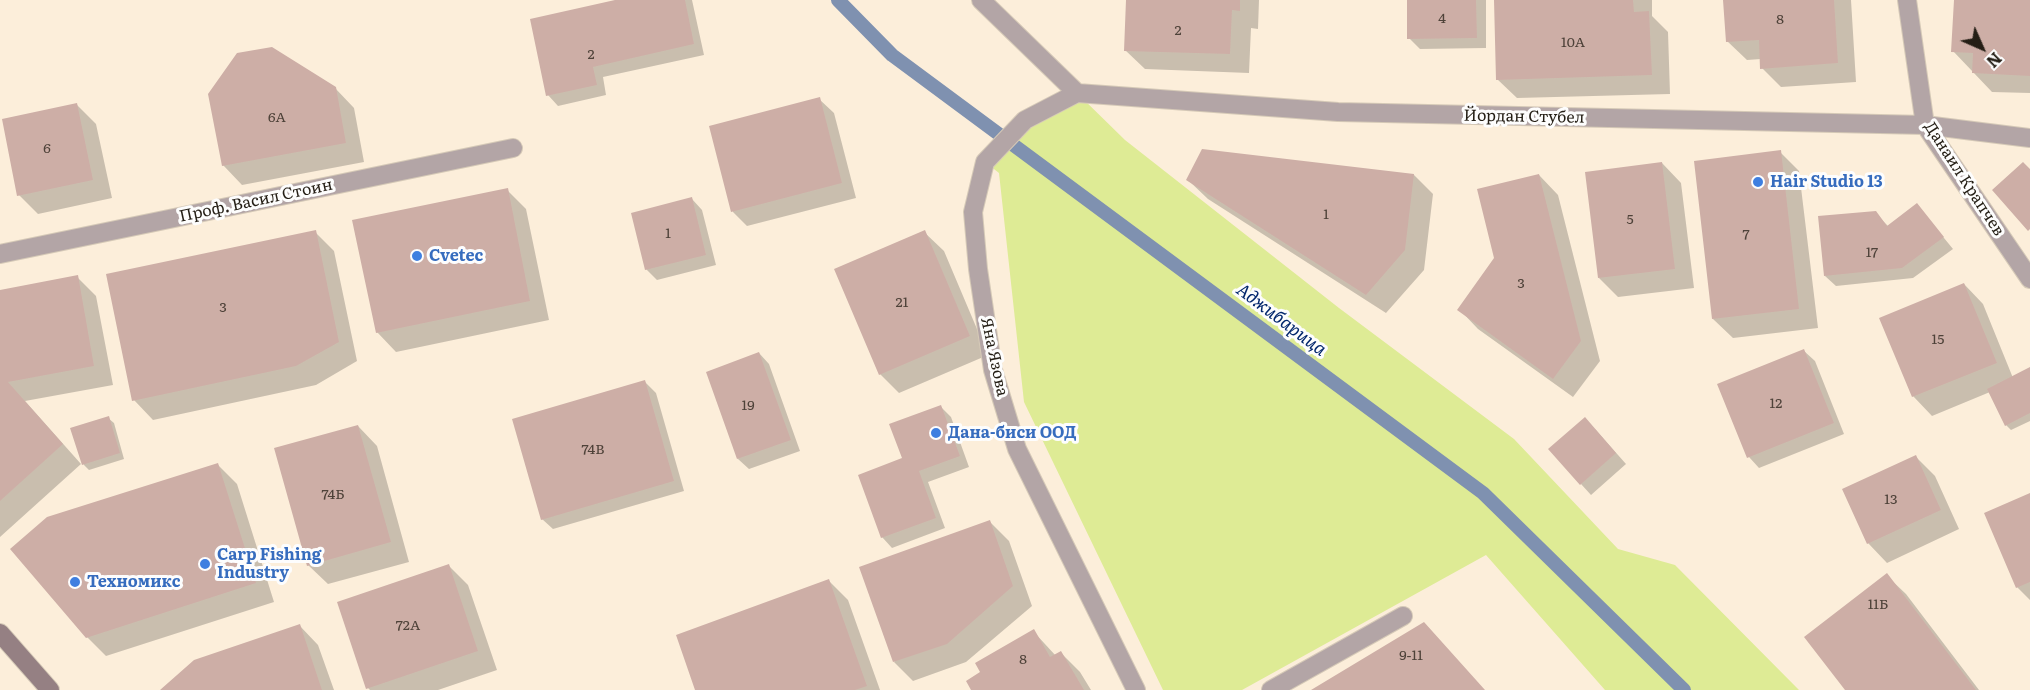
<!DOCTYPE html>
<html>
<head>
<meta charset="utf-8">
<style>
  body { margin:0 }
  #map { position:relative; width:2030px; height:690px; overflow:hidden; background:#fceeda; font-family:Literata,serif }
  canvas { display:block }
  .north { position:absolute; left:1952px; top:18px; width:60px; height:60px; -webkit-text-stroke:4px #fdfdfd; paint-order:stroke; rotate:135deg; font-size:16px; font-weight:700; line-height:24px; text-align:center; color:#241e15 }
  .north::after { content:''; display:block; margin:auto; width:21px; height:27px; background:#241e15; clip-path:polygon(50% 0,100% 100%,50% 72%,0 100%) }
</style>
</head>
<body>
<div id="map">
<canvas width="2030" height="690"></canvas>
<div class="north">N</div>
</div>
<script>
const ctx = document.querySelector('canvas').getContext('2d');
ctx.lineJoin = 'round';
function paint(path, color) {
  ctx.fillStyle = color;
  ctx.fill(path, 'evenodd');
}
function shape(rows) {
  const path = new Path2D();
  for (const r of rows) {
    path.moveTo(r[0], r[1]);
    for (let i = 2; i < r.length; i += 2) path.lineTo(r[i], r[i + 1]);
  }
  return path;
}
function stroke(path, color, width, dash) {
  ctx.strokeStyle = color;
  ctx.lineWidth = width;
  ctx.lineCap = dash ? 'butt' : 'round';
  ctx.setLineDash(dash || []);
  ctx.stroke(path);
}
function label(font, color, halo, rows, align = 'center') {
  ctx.font = font + ' Literata,serif';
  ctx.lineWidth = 6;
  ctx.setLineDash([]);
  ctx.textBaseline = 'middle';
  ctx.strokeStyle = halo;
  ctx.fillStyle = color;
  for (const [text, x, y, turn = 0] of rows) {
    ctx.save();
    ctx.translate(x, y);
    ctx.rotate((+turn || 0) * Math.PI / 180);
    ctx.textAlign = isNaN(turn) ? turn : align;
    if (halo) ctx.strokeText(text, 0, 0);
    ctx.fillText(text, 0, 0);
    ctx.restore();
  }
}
paint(shape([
  [1077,93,1125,140,1339,308,1514,439,1618,549,1675,565,1799,690,1605,690,1486,555,1242,690,1163,690,1024,402,999,173,985,162]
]), '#deeb95');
paint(shape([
  [622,0,692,0,704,55,603,77,606,95,558,106,548,95],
  [1129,0,1259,0,1258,29,1251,28,1249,73,1145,69,1125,50],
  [1408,0,1486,0,1486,48,1420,49,1409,38],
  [1495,0,1652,0,1652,16,1668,32,1670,94,1517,98,1497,79],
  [1725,0,1851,0,1856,82,1781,87,1762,68,1761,59,1747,60,1727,41],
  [1955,0,2030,0,2030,93,1992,92,1953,51],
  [335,88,354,108,364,162,242,185,223,165],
  [819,99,834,113,856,198,747,226,733,212,711,127],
  [77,105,96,124,112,198,38,214,19,195],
  [1780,152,1799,171,1818,328,1733,338,1713,319],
  [1662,163,1681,183,1694,288,1618,297,1599,278],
  [1414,175,1433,194,1424,270,1386,313,1208,199,1188,180],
  [1539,175,1558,195,1600,361,1573,397,1478,329,1459,309,1496,258],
  [507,190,526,209,549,320,396,352,377,332],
  [692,199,702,210,716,265,657,280,646,269],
  [1917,205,1953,249,1913,278,1836,286,1825,276,1875,213,1889,227],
  [315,232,334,251,357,361,316,385,153,420,134,400],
  [924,232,944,251,988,355,899,393,880,374],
  [77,277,96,296,113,385,25,401,81,464,0,537,0,291],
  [1964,284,1983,304,2013,378,2030,369,2030,421,2011,430,2006,425,1990,392,1932,416,1913,396],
  [1804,351,1815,361,1844,434,1759,468,1749,457,1719,384],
  [759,353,769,364,800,451,749,469,738,459],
  [645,382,656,393,684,491,553,529,542,519],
  [941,407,951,417,969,467,928,482,945,528,892,548,882,537,904,459],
  [108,418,114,423,124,459,89,470,84,465,72,429],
  [358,426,377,446,409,562,328,584,308,565],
  [1595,429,1626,464,1591,495,1581,484],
  [1916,457,1935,476,1959,529,1887,563,1868,543],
  [218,465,237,484,274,602,106,656,87,637],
  [2030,495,2030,600,2017,587],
  [990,522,1009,541,1032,606,966,662,913,681,894,662],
  [448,565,468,585,497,670,438,690,370,690,368,688],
  [1886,575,1906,594,1979,690,1847,690],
  [829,581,848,600,880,690,697,690],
  [299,625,318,645,334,690,162,690],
  [1033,631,1056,656,1061,653,1080,672,1091,690,973,690,982,673]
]), '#0003');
stroke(shape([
  [838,0,892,55,1483,493,1684,690]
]), '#7f91b0', 14);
paint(shape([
  [615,0,685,0,694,44,593,67,597,85,546,96,530,19],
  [1126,0,1240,0,1240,11,1232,10,1230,54,1124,51],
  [1407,0,1476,0,1477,38,1407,39],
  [1494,0,1633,0,1634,12,1649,11,1652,75,1496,80],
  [1723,0,1834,0,1838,63,1760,69,1759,40,1726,42],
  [1954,0,2030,0,2030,76,1972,73,1973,53,1951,52],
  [272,47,336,87,346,143,222,166,208,94,237,53],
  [820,97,842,183,731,212,709,126],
  [77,103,93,180,17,196,2,119],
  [1202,149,1414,174,1405,250,1366,295,1186,180],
  [1781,150,1799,309,1712,319,1694,161],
  [1662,162,1675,269,1598,278,1585,172],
  [2023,162,2030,169,2030,229,2028,231,1992,190],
  [1539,174,1581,341,1553,379,1457,310,1494,258,1477,189],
  [508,188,530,301,376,333,352,220],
  [692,197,706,255,645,270,631,213],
  [1917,203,1944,237,1902,268,1824,276,1818,216,1876,211,1887,226],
  [316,230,339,342,296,366,132,401,106,274],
  [925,230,970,336,879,375,834,269],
  [78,275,94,366,8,382,63,444,0,501,0,290],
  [1964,283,1997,363,1912,397,1879,318],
  [1804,349,1834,423,1747,458,1717,384],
  [759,352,791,440,737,459,706,372],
  [2030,367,2030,413,2005,426,1987,389],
  [645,380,674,481,541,520,512,419],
  [941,405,960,456,919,471,936,518,881,538,858,475,902,458,889,424],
  [109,416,120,453,82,465,70,428],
  [1585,417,1616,453,1580,485,1548,449],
  [358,425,391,542,307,566,274,448],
  [1916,455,1941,510,1867,544,1842,489],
  [218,463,256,583,86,638,10,549,47,517],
  [2030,493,2030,582,2016,588,1984,513],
  [990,520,1013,586,947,644,893,662,859,567],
  [449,564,478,651,366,689,337,602],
  [1887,573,1976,690,1845,690,1804,637],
  [829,579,867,686,855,690,695,690,676,635],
  [1424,622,1485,690,1311,690],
  [300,624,322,690,160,690,194,660],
  [1034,629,1050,657,1061,651,1084,690,971,690,966,681,980,672,975,663]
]), '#cdaea6');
const street = shape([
  [981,0,1077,93],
  [1907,0,1925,125,2030,279],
  [0,254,513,148],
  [1136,690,1017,449,993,370,978,269,973,212,985,162,1025,120,1077,93,1338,112,1925,125,2030,138],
  [1271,690,1403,616]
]);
const secondary = shape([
  [0,633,50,690]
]);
stroke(street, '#d5c9b7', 20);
stroke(secondary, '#d5c9b7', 20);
stroke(street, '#b3a5a6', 18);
stroke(secondary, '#958083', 18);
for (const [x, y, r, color] of [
  [1758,182,6,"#3f7fe0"],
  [417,256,6,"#3f7fe0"],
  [936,433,6,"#3f7fe0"],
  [205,564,6,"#3f7fe0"],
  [75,582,6,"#3f7fe0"]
]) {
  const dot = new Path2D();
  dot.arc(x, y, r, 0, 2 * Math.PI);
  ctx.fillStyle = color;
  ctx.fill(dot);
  stroke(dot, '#fdfdfd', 2);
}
label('14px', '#4e4239', null, [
  ["4",1442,19],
  ["8",1780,20],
  ["2",1178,31],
  ["10А",1573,43],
  ["2",591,55],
  ["6А",277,118],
  ["6",47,149],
  ["1",1326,215],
  ["5",1630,220],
  ["1",668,234],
  ["7",1746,235],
  ["17",1872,253],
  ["3",1521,284],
  ["21",902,303],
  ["3",223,308],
  ["15",1938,340],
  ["12",1776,404],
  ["19",748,406],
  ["74В",593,450],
  ["74Б",333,495],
  ["13",1891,500],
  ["11Б",1878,605],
  ["72А",408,626],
  ["9-11",1411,656],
  ["8",1023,660]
]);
label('16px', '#241e15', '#fdfdfd', [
  ["Йордан Стубел",1524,117,1],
  ["Данаил Крапчев",1964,179,57],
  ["Проф. Васил Стоин",256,201,-12],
  ["Яна Язова",994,357,78]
]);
label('bold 16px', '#366cbe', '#fdfdfd', [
  ["Hair Studio 13",1770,182],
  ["Cvetec",429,256],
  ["Дана-биси ООД",948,433],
  ["Carp Fishing",217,555],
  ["Industry",217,573],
  ["Техномикс",87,582]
], 'left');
label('italic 18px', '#04286d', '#fdfdfd', [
  ["Аджибарица",1281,320,37]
]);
</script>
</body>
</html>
